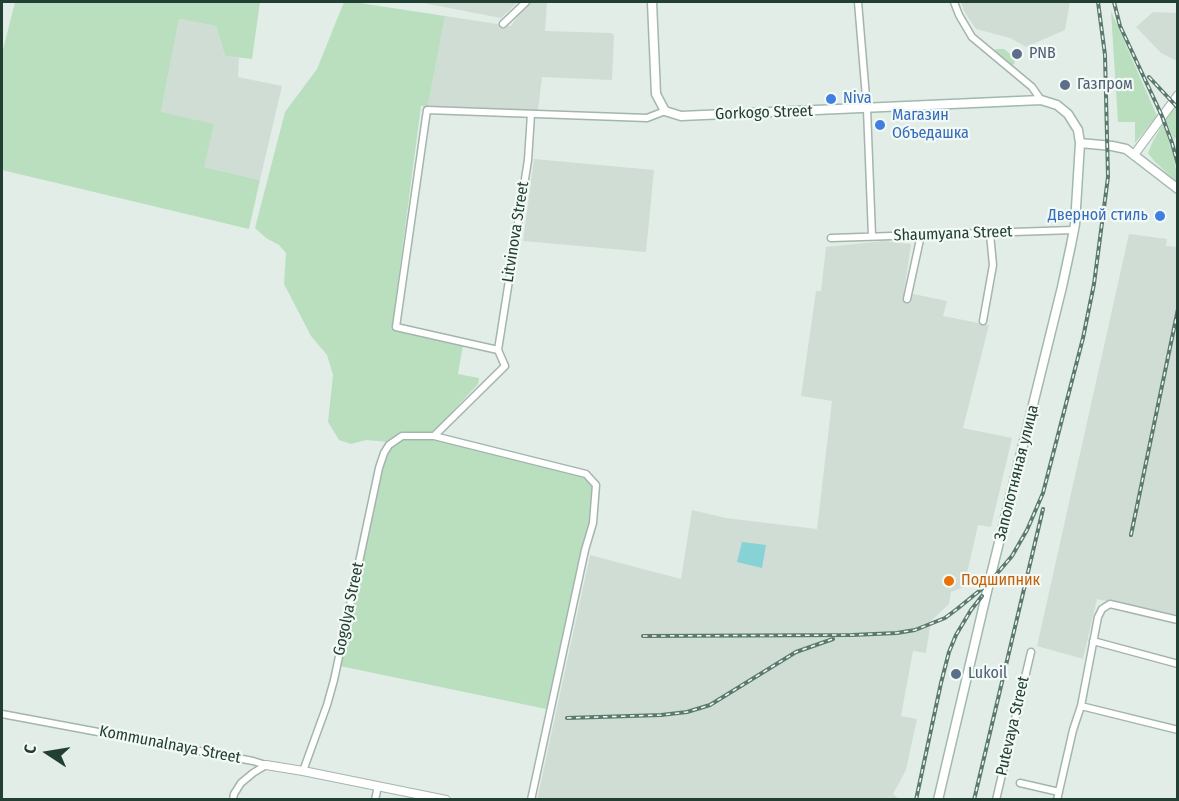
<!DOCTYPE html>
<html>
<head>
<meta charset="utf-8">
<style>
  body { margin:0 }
  #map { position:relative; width:1179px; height:801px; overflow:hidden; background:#e2ede7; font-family:"Fira Sans Condensed",sans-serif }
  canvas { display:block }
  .frame { position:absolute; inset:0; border:3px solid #213f33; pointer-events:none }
  .north { position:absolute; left:18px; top:723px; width:60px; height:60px; -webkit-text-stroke:4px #f3f9f5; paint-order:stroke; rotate:282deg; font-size:16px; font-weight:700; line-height:24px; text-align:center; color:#213f33 }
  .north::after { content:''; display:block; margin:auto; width:21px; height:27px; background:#213f33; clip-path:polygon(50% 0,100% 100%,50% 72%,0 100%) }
</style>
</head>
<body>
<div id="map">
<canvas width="1179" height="801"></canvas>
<div class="frame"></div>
<div class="north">С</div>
</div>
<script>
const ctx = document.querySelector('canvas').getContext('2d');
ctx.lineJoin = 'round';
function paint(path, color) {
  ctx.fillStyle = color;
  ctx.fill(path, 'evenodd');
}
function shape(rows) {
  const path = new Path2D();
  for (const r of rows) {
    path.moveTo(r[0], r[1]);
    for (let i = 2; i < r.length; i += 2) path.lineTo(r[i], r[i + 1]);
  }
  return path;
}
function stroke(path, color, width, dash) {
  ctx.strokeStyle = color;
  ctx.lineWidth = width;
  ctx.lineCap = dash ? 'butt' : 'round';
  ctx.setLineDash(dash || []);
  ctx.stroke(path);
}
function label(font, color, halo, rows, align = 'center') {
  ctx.font = font + ' "Fira Sans Condensed",sans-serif';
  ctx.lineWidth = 4.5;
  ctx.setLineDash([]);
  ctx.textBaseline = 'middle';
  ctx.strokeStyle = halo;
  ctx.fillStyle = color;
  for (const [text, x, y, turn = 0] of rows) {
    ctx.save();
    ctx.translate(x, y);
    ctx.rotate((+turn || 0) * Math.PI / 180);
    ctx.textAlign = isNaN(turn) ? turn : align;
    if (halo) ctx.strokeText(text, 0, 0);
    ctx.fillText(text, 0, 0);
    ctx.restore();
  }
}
paint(shape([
  [423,2,518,2,501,18,423,3],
  [529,2,547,2,545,31,612,33,614,36,612,80,542,77,538,110,428,106,445,16,511,26,524,6],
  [961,2,1070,2,1065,30,1026,47,1010,38,976,29,964,11],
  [1153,12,1177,13,1177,61,1161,53,1136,27],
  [179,19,216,26,225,56,239,58,238,77,282,86,260,180,204,167,161,112],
  [534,159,654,170,646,252,523,241],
  [1129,234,1167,239,1166,246,1178,247,1177,616,1097,599,1083,659,1037,646],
  [884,241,911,244,904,292,947,301,943,316,989,325,963,428,1012,438,991,527,978,525,964,587,951,592,949,604,931,621,926,653,913,651,901,716,917,719,906,770,893,794,898,798,898,799,537,800,590,555,681,579,692,510,726,518,817,529,832,401,801,396,816,291,821,291,826,247]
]), '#d0ddd5');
paint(shape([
  [15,2,260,2,252,59,225,56,216,26,179,19,161,112,214,124,204,167,260,180,249,229,2,170,2,54],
  [344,2,353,2,445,16,428,106,421,106,392,328,463,345,458,374,479,378,478,384,430,436,418,434,389,442,366,440,351,444,339,440,328,422,333,375,327,355,311,336,284,284,286,253,279,245,266,238,255,228,285,112,317,69],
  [1111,11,1157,116,1135,143,1135,122,1118,122],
  [997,49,1004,49,1009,53,1015,60,1014,64,1012,65,994,50],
  [1174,106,1177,110,1178,134,1174,140,1165,119],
  [1163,124,1172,150,1177,174,1177,182,1154,161,1148,153,1153,141],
  [419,435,586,474,596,485,593,523,546,709,340,666,379,468,384,453,402,436]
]), '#badfbf');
paint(shape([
  [742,542,766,545,762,568,737,562]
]), '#87d2d5');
const minor = shape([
  [858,2,867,109,872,236],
  [954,2,959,15,972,37,1032,87,1041,100],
  [503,24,526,2],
  [831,238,1074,230],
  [907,299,921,235],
  [983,321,993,265,990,234],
  [498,350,396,327,427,110,647,118,665,111],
  [498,350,528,160,531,114],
  [434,436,505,366,498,350],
  [1093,641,1178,664],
  [1081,706,1178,730],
  [2,714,253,761,266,765],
  [303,771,327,705,334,680,379,468,384,453,389,445,402,436,434,436,586,474,596,485,593,523,585,550,531,800],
  [1020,783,1059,792],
  [233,800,234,794,241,783,253,773,266,765],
  [375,800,378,786],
  [996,800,1031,652],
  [1057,800,1073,730,1081,706,1098,617,1102,609,1110,604,1178,620]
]);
const tertiary = shape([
  [1134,155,1178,95],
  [266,765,303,771,446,800]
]);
const secondary = shape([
  [652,2,656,94,665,111,681,116,1041,100,1057,105,1068,114,1078,130,1080,143,1075,224,1071,245,1062,287,989,583,938,800],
  [1080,143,1112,146,1126,149,1178,189]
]);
stroke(minor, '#a4b5ad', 9);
stroke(tertiary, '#a4b5ad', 10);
stroke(secondary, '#a0b9ad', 11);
stroke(minor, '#fff', 6);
stroke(tertiary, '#fff', 8);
stroke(secondary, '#fff', 8);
const rail = shape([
  [1114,2,1120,26,1162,116,1172,143,1178,165],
  [1149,77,1178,108],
  [1131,535,1178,309],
  [643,636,852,635,897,633,915,630,945,618,957,609,989,583,1012,556,1027,530,1043,493,1083,338,1094,284,1108,177,1105,55,1098,2],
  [567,718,661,715,687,712,710,705,796,652,833,639],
  [916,800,941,683,949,652,956,635,971,610,982,596],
  [974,800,1043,509]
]);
stroke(rail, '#5b7a6f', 4);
stroke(rail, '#f3f9f5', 1.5, [4.5]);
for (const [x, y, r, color] of [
  [1017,54,6,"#5c6f8a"],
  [1065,85,6,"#5c6f8a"],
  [831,99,6,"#3f7fe0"],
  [880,125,6,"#3f7fe0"],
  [1160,216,6,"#3f7fe0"],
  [949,581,6,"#e8710a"],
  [956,674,6,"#5c6f8a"]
]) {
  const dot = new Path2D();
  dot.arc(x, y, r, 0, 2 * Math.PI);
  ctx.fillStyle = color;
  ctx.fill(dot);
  stroke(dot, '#f3f9f5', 2);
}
label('16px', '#4e5e75', '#f3f9f5', [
  ["PNB",1029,54],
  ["Газпром",1077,85],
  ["Lukoil",968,674]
], 'left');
label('16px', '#366cbe', '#f3f9f5', [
  ["Niva",843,99],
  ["Магазин",892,116],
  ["Объедашка",892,134],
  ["Дверной стиль",1148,216,"right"]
], 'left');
label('16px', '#213f33', '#f3f9f5', [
  ["Gorkogo Street",764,113,-2],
  ["Litvinova Street",516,232,-81],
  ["Shaumyana Street",953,234,-2],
  ["Заполотняная улица",1017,473,-76],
  ["Gogolya Street",349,609,-78],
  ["Putevaya Street",1013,726,-77],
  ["Kommunalnaya Street",170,745,11]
]);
label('16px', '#c56008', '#f3f9f5', [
  ["Подшипник",961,581]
], 'left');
</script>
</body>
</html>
